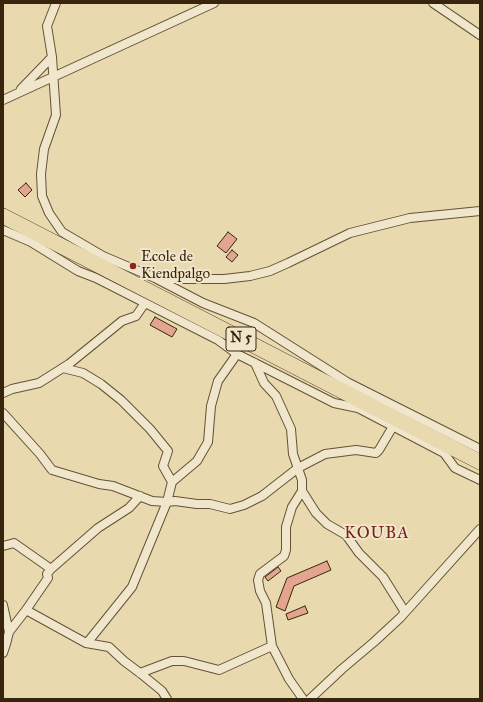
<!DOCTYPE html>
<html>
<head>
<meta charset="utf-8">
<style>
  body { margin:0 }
  #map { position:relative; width:483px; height:702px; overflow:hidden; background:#e8d9af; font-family:"IM FELL Great Primer",serif }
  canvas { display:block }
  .frame { position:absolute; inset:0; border:4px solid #39250d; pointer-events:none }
</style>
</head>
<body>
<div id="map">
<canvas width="483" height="702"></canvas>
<div class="frame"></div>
</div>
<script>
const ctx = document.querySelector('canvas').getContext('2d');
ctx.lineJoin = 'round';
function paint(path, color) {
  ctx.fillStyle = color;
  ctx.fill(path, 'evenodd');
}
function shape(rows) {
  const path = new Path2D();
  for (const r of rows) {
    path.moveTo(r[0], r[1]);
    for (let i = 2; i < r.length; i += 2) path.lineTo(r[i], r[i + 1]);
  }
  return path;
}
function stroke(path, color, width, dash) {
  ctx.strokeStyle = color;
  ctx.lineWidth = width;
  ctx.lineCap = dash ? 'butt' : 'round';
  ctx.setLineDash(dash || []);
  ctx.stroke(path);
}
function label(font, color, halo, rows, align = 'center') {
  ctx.font = font + ' "IM FELL Great Primer",serif';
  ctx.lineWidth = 4;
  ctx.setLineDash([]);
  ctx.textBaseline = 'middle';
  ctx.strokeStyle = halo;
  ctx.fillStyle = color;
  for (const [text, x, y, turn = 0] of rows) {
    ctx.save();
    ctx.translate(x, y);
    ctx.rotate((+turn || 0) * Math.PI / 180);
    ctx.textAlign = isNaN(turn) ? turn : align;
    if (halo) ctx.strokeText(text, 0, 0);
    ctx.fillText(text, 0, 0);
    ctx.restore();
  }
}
const building = shape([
  [26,183,32,190,25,197,18,190,26,183],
  [228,232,237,239,226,253,217,246,228,232],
  [232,250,238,255,232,262,226,257,232,250],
  [155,317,177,329,172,337,150,325,155,317],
  [327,561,331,570,294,586,285,611,276,607,287,578,327,561],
  [278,567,281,571,268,581,265,577,278,567],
  [305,606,308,613,288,620,286,614,305,606]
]);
paint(building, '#e3a58f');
stroke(building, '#39250d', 1);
const street = shape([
  [433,3,480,35],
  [52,57,56,115,44,149,41,174,42,196,49,213,62,232,103,256,155,278,203,303,254,323,347,382,480,449],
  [21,89,52,57,47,26,56,3],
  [3,100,214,3],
  [3,230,31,242,78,271,96,278,218,340,237,354,255,363,334,403,358,408,444,453,455,468,480,480],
  [160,279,224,279,250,276,270,271,288,263,350,233,410,218,480,211],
  [255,363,264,383,276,396,291,429,293,454,302,480,302,491,316,513,327,524,346,535,359,553,383,577,405,612],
  [63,368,83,373,101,384,121,400,150,429,168,451,163,466,172,482],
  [3,393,12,389,39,383,69,364,122,321,136,316,145,303],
  [3,413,40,454,52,470,99,484,113,486,152,501,167,502,175,501,197,504,210,504,230,509,244,505,262,496,298,468,325,454,356,450,376,453,379,450,395,423],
  [302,491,292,507,286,527,286,550,284,556,260,574,258,580,260,591,266,603,272,646,289,679,303,699],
  [3,546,14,543,51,569],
  [3,605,9,632],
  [26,610,86,643,109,647,124,661,140,673,162,691,167,699],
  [87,643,132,587,167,502,172,482,197,461,208,442,211,406,218,381,237,354],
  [3,653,6,644,9,632,26,610,48,578,47,574,51,569,98,528,129,508,140,496],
  [140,673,172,661,184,661,219,670,272,646],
  [310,699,342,669,374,642,400,618,480,529]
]);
const highway = shape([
  [3,216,480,462]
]);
stroke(street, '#655236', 10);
stroke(highway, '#39250d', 16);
stroke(street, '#f0e6cb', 8);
stroke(highway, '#e8d9af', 15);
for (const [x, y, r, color] of [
  [133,266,4,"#8f2418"]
]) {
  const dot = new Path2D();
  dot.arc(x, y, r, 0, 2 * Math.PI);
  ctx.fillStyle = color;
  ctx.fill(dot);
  stroke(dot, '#f0e6cb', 1.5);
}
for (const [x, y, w] of [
  [241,339,30]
]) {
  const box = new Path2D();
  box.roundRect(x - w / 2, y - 12, w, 24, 3);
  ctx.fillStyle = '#f0e6cb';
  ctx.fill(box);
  stroke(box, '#39250d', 1);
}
label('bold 14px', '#39250d', null, [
  ["N 5",241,339]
]);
label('15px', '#39250d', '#f0e6cb', [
  ["Ecole de",141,257],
  ["Kiendpalgo",141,274]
], 'left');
ctx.letterSpacing = '1px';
label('17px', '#7a1f14', '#f0e6cb', [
  ["KOUBA",377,534]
]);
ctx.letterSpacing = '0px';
</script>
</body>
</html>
